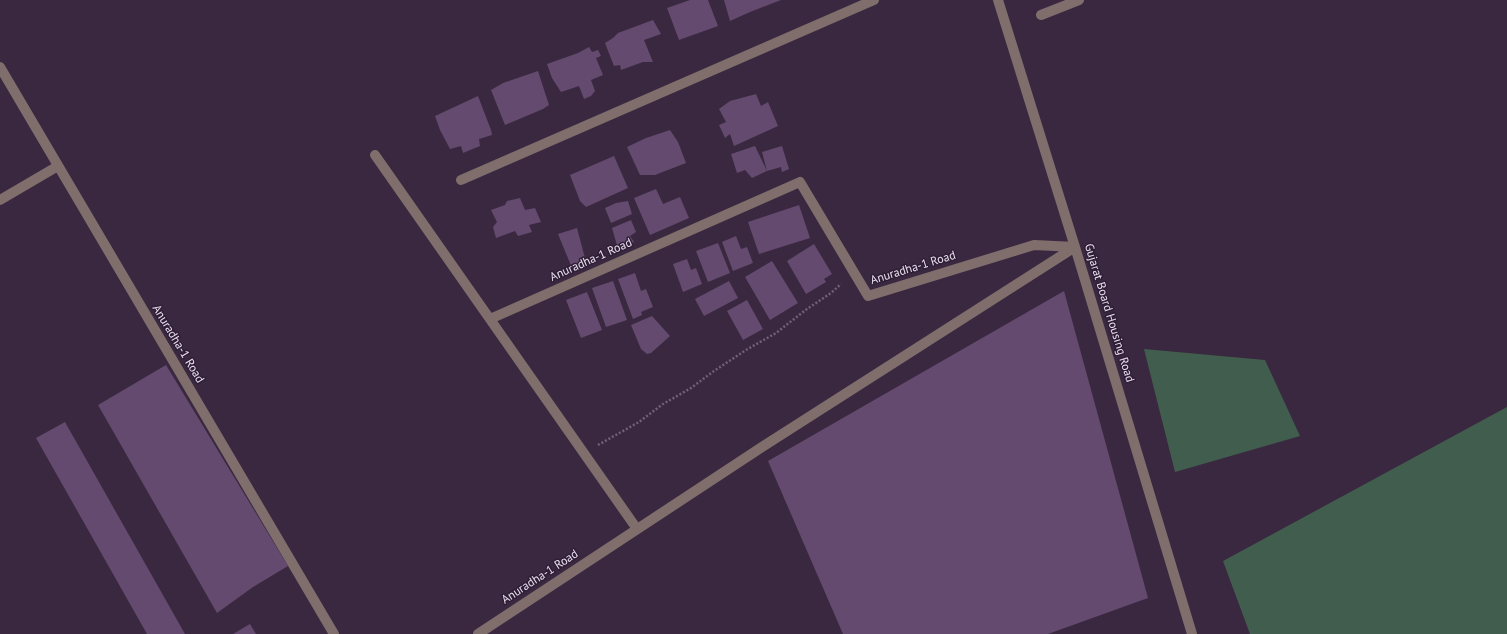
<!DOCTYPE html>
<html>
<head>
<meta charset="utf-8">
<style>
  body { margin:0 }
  canvas { display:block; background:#392840 }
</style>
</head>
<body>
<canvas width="1507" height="634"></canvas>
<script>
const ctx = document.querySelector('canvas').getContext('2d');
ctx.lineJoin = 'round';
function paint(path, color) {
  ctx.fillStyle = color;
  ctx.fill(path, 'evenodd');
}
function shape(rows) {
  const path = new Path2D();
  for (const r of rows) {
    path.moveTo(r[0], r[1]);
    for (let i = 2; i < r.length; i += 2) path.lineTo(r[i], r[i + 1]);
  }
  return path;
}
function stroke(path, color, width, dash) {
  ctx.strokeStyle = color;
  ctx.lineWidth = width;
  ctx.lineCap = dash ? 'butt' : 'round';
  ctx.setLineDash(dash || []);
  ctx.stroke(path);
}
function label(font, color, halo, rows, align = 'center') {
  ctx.font = font + ' "PT Sans",sans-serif';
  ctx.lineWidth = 3;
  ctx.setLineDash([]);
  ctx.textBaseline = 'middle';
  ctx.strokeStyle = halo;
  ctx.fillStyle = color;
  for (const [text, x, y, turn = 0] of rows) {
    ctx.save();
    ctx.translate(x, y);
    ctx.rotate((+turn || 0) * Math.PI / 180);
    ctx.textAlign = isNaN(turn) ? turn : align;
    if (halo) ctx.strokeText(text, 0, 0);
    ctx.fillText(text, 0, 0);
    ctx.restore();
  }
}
paint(shape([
  [1144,349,1265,360,1300,436,1175,472],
  [1507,407,1507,634,1250,634,1223,561]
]), '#415d4d');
paint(shape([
  [690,0,708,0,718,26,679,40,667,8],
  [724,0,781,0,750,12,730,21],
  [653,20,661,34,644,40,653,62,643,62,621,70,620,65,614,66,605,43,613,38,618,33],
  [589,47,592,52,598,50,601,56,596,58,603,75,591,80,595,91,591,96,584,99,579,86,561,92,552,78,547,64,578,53],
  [538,71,549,105,543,109,505,125,491,90,503,83],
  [756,94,761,106,768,102,778,126,734,146,730,134,725,138,719,125,726,122,719,109,730,101],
  [478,96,491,130,492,135,479,139,480,146,463,153,461,146,450,149,440,130,435,116],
  [670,130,678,142,686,163,655,175,640,175,627,147,646,138],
  [755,146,767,171,752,178,745,170,737,173,731,154],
  [782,146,789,169,782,172,781,167,767,171,762,152],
  [614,156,628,188,586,207,580,201,570,175],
  [656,189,663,204,680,197,689,218,650,235,634,198],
  [520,198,525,210,535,208,541,222,529,225,532,232,518,236,515,231,496,238,493,227,497,222,491,210,505,205,507,201],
  [628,201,632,214,611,223,605,208,616,203],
  [799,205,810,238,759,254,748,222],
  [631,220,636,232,630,236,634,242,618,249,612,228],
  [577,228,586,262,572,268,558,234],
  [736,236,741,249,747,247,753,263,733,271,722,242],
  [718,243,730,273,708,282,696,251],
  [814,244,832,274,824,279,826,282,806,294,787,261],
  [687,259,691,270,696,268,702,284,683,292,673,264],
  [772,261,798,303,770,320,745,277],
  [635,273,641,291,646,289,653,307,641,312,642,315,633,319,618,279],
  [613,281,627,320,606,327,592,288],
  [729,281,738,298,704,316,695,299],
  [1064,291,1148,598,1048,634,843,634,768,461],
  [587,292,602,330,581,338,566,300],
  [747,300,763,329,743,340,727,311],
  [652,316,670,336,651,353,647,354,641,349,631,325],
  [166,365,288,566,253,587,217,613,98,405],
  [65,422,185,634,147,634,36,438],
  [250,624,256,634,233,634]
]), '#634a6e');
stroke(shape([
  [598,445,639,422,663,404,691,388,714,371,746,350,776,333,807,309,831,293,841,284]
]), '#706176', 2.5, [2, 2]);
stroke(shape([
  [998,0,1075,247,1192,634],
  [1041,15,1079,0],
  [0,67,334,634],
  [375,155,637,529],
  [461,180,874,0],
  [0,200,58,166],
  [490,319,800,182,868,296,1034,245,1075,247],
  [478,634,762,447,1075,247]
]), '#7f6e6b', 10);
label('12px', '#ebe0f0', '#2f1e36', [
  ["Anuradha-1 Road",591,260,-24],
  ["Anuradha-1 Road",913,268,-17],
  ["Gujarat Board Housing Road",1109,313,73],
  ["Anuradha-1 Road",178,344,59],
  ["Anuradha-1 Road",540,577,-33]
]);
</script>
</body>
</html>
